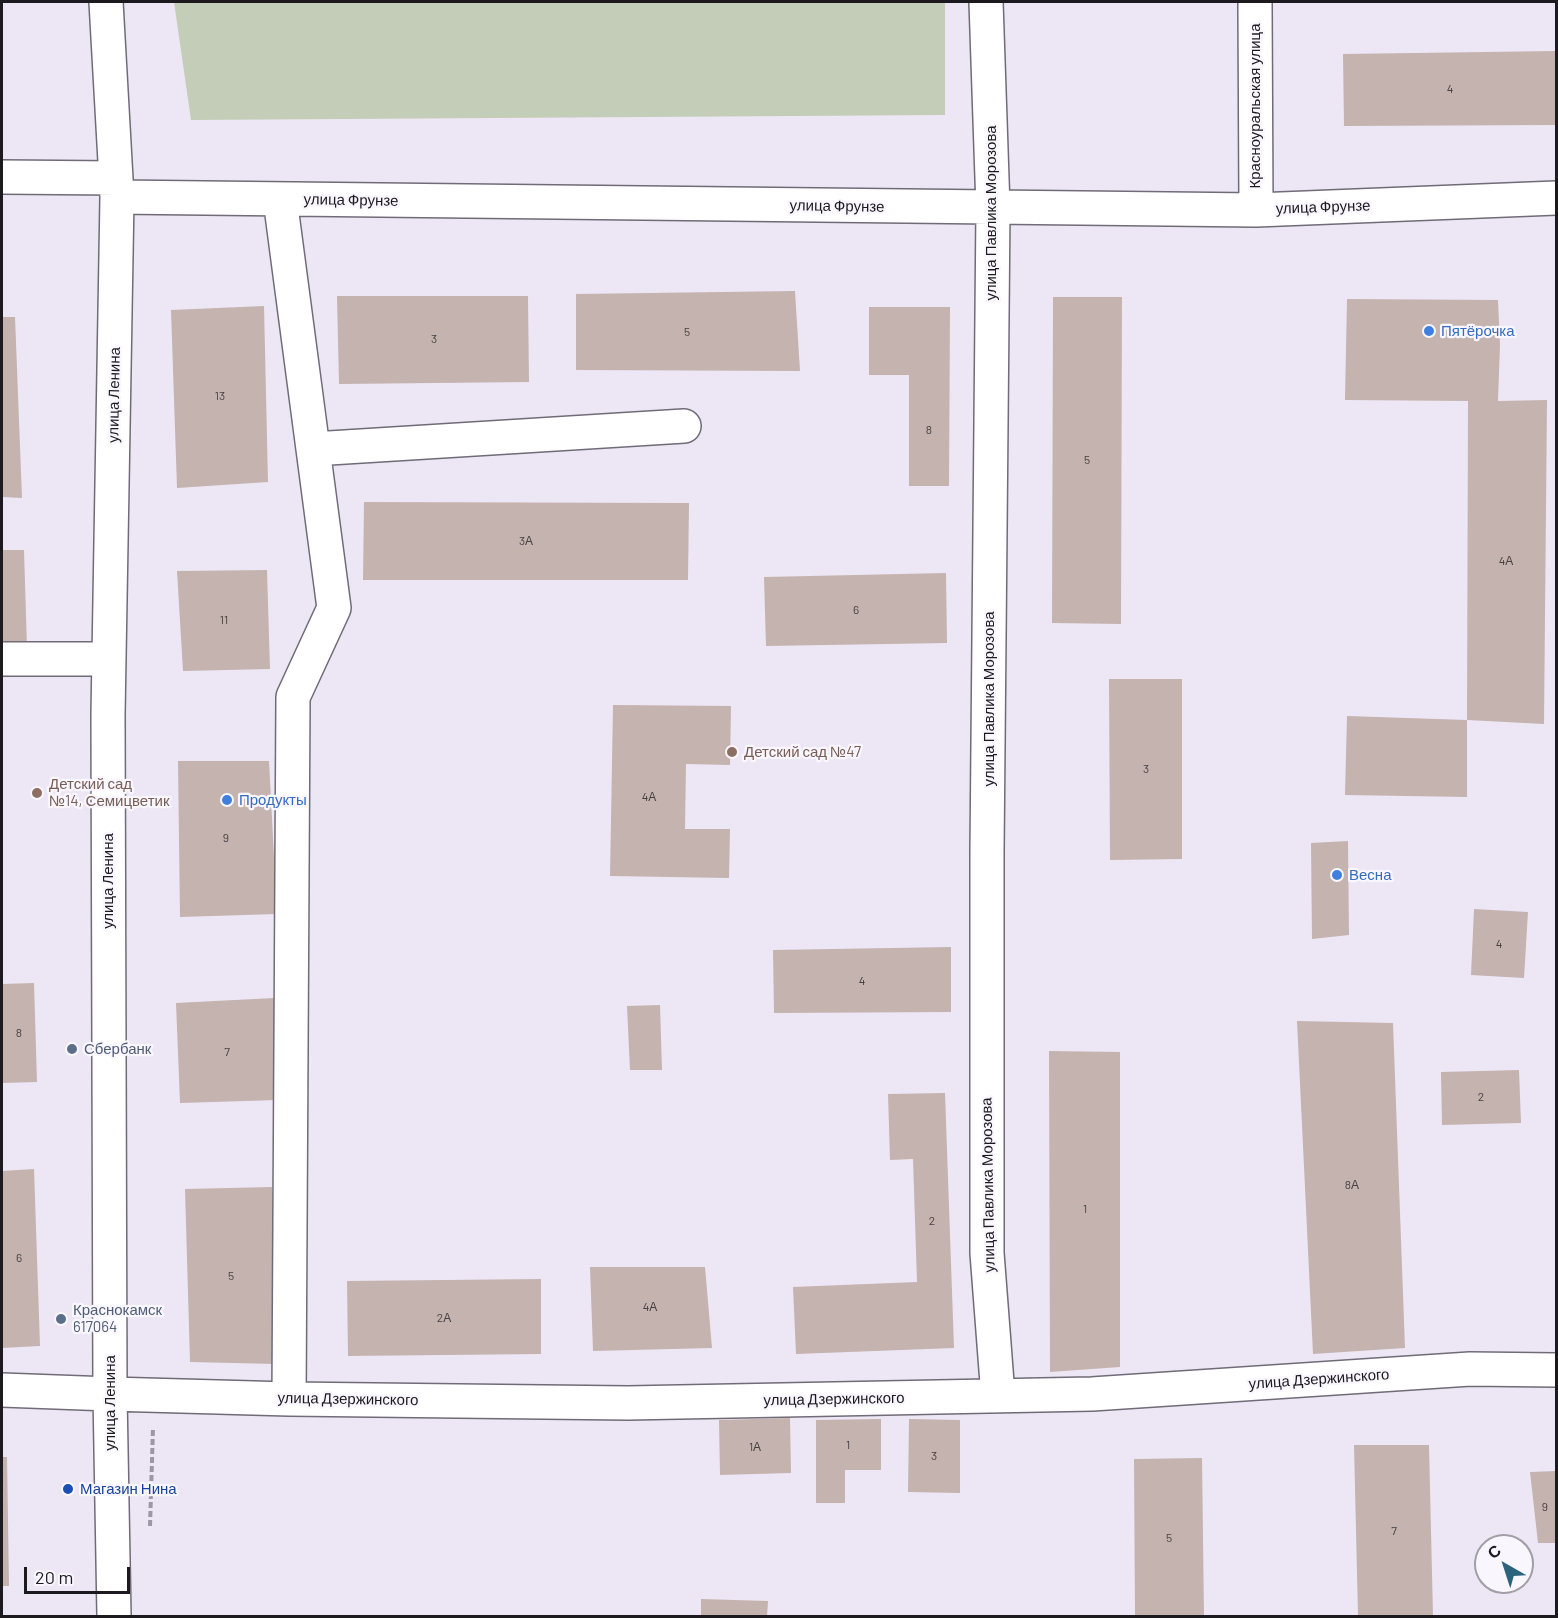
<!DOCTYPE html>
<html>
<head>
<meta charset="utf-8">
<style>
  body { margin:0 }
  #map { position:relative; width:1558px; height:1618px; overflow:hidden; background:#ede7f5; font-family:Barlow,sans-serif }
  canvas { display:block }
  .frame { position:absolute; inset:0; border:3px solid #1c1a1f; pointer-events:none }
  .north { position:absolute; left:1474px; top:1534px; width:60px; height:60px; box-sizing:border-box; background:#f9f6fe; border:2px solid #a19ea5; border-radius:50%; rotate:321deg; font-size:16px; font-weight:700; line-height:24px; text-align:center; color:#1c1a1f }
  .north::after { content:''; display:block; margin:auto; width:21px; height:27px; background:#2c647e; clip-path:polygon(50% 0,100% 100%,50% 72%,0 100%) }
  .scale { position:absolute; left:24px; top:1567px; width:106px; height:27px; box-sizing:border-box; border:3px solid #1c1a1f; border-top:0; padding-left:8px; font-size:18px; line-height:21px; white-space:nowrap; color:#1c1a1f; -webkit-text-stroke:4px #f9f6fe; paint-order:stroke }
</style>
</head>
<body>
<div id="map">
<canvas width="1558" height="1618"></canvas>
<div class="frame"></div>
<div class="north">С</div>
<div class="scale">20 m</div>
</div>
<script>
const ctx = document.querySelector('canvas').getContext('2d');
ctx.lineJoin = 'round';
function paint(path, color) {
  ctx.fillStyle = color;
  ctx.fill(path, 'evenodd');
}
function shape(rows) {
  const path = new Path2D();
  for (const r of rows) {
    path.moveTo(r[0], r[1]);
    for (let i = 2; i < r.length; i += 2) path.lineTo(r[i], r[i + 1]);
  }
  return path;
}
function stroke(path, color, width, dash) {
  ctx.strokeStyle = color;
  ctx.lineWidth = width;
  ctx.lineCap = dash ? 'butt' : 'round';
  ctx.setLineDash(dash || []);
  ctx.stroke(path);
}
function label(font, color, halo, rows, align = 'center') {
  ctx.font = font + ' Barlow,sans-serif';
  ctx.lineWidth = 4.5;
  ctx.setLineDash([]);
  ctx.textBaseline = 'middle';
  ctx.strokeStyle = halo;
  ctx.fillStyle = color;
  for (const [text, x, y, turn = 0] of rows) {
    ctx.save();
    ctx.translate(x, y);
    ctx.rotate((+turn || 0) * Math.PI / 180);
    ctx.textAlign = isNaN(turn) ? turn : align;
    if (halo) ctx.strokeText(text, 0, 0);
    ctx.fillText(text, 0, 0);
    ctx.restore();
  }
}
paint(shape([
  [174,2,945,2,945,115,191,120]
]), '#c3cdb7');
paint(shape([
  [1556,51,1556,125,1344,126,1343,54],
  [795,291,800,371,576,370,576,294],
  [337,296,528,296,529,382,339,384],
  [1053,297,1122,297,1121,624,1052,623],
  [1347,299,1498,300,1500,345,1498,401,1547,400,1544,724,1467,720,1468,401,1345,400],
  [264,306,268,482,177,488,171,310],
  [869,307,950,307,949,486,909,486,909,375,869,375],
  [2,317,15,317,22,498,2,497],
  [364,502,689,503,688,580,363,580],
  [2,550,24,550,27,648,2,648],
  [267,570,270,669,183,671,177,571],
  [946,573,947,643,766,646,764,577],
  [1109,679,1182,679,1182,859,1110,860],
  [613,705,731,706,730,765,686,764,685,829,730,829,729,878,610,876],
  [1347,716,1467,720,1467,797,1345,795],
  [178,761,269,761,277,914,180,917],
  [1348,841,1349,935,1312,939,1311,843],
  [1474,909,1528,912,1524,978,1471,975],
  [951,947,951,1012,774,1013,773,950],
  [34,983,37,1082,2,1083,2,984],
  [274,998,278,1100,180,1103,176,1003],
  [660,1005,662,1070,630,1070,627,1006],
  [1297,1021,1393,1023,1405,1348,1313,1354],
  [1049,1051,1120,1052,1120,1367,1050,1372],
  [1519,1070,1521,1123,1442,1125,1441,1072],
  [945,1093,954,1348,796,1354,793,1287,917,1282,913,1159,890,1160,888,1094],
  [34,1169,40,1346,2,1348,2,1171],
  [272,1187,277,1364,190,1362,185,1189],
  [590,1267,705,1267,712,1348,593,1351],
  [541,1279,541,1354,348,1356,347,1281],
  [790,1418,791,1473,720,1475,719,1420],
  [881,1419,881,1470,845,1470,845,1503,816,1503,816,1420],
  [909,1419,960,1420,960,1493,908,1492],
  [1354,1445,1429,1445,1433,1616,1358,1616],
  [2,1457,7,1457,9,1586,2,1586],
  [1202,1458,1204,1616,1135,1616,1134,1459],
  [1556,1471,1556,1543,1538,1543,1530,1472],
  [701,1599,768,1601,767,1616,701,1616]
]), '#c4b3af');
const minor = shape([
  [106,2,117,197,108,714,110,1394,114,1616],
  [986,2,993,208,987,851,987,1253,998,1396],
  [1255,2,1256,210],
  [2,177,116,178],
  [117,197,1256,210,1556,198],
  [280,199,334,608,293,697,289,1399],
  [313,449,684,426],
  [2,659,109,659],
  [2,1390,110,1394,289,1399,628,1403,1092,1394,1470,1369,1556,1370]
]);
stroke(minor, '#706b77', 36);
stroke(shape([
  [150,1526,153,1428]
]), '#9c97a2', 4, [6, 3]);
stroke(minor, '#fff', 33);
for (const [x, y, r, color] of [
  [1429,331,6,"#3f7fe0"],
  [732,752,6,"#8d6e63"],
  [37,793,6,"#8d6e63"],
  [227,800,6,"#3f7fe0"],
  [1337,875,6,"#3f7fe0"],
  [72,1049,6,"#5c6f8a"],
  [61,1319,6,"#5c6f8a"],
  [68,1489,6,"#1a4fb4"]
]) {
  const dot = new Path2D();
  dot.arc(x, y, r, 0, 2 * Math.PI);
  ctx.fillStyle = color;
  ctx.fill(dot);
  stroke(dot, '#f9f6fe', 2);
}
label('12px', '#464043', null, [
  ["4",1450,89],
  ["5",687,332],
  ["3",434,339],
  ["13",220,396],
  ["8",929,430],
  ["5",1087,460],
  ["3А",526,541],
  ["4А",1506,561],
  ["6",856,610],
  ["11",224,620],
  ["3",1146,769],
  ["4А",649,797],
  ["9",226,838],
  ["4",1499,944],
  ["4",862,981],
  ["8",19,1033],
  ["7",227,1052],
  ["2",1481,1097],
  ["8А",1352,1185],
  ["1",1085,1209],
  ["2",932,1221],
  ["6",19,1258],
  ["5",231,1276],
  ["4А",650,1307],
  ["2А",444,1318],
  ["1",848,1445],
  ["1А",755,1447],
  ["3",934,1456],
  ["9",1545,1507],
  ["7",1394,1531],
  ["5",1169,1538]
]);
label('15px', '#1c1a1f', '#f9f6fe', [
  ["Красноуральская улица",1255,106,-90],
  ["улица Фрунзе",351,200,1],
  ["улица Фрунзе",837,206,1],
  ["улица Фрунзе",1323,207,-2],
  ["улица Павлика Морозова",991,213,-90],
  ["улица Ленина",114,395,-89],
  ["улица Павлика Морозова",989,699,-90],
  ["улица Ленина",108,881,-90],
  ["улица Павлика Морозова",988,1185,-91],
  ["улица Дзержинского",1319,1379,-4],
  ["улица Дзержинского",348,1399,1],
  ["улица Дзержинского",834,1399,-1],
  ["улица Ленина",110,1403,-90]
]);
label('15px', '#366cbe', '#f9f6fe', [
  ["Пятёрочка",1441,331],
  ["Продукты",239,800],
  ["Весна",1349,875]
], 'left');
label('15px', '#785e54', '#f9f6fe', [
  ["Детский сад №47",744,752],
  ["Детский сад",49,784],
  ["№14, Семицветик",49,801]
], 'left');
label('15px', '#4e5e75', '#f9f6fe', [
  ["Сбербанк",84,1049],
  ["Краснокамск",73,1310],
  ["617064",73,1327]
], 'left');
label('15px', '#164399', '#f9f6fe', [
  ["Магазин Нина",80,1489]
], 'left');
</script>
</body>
</html>
